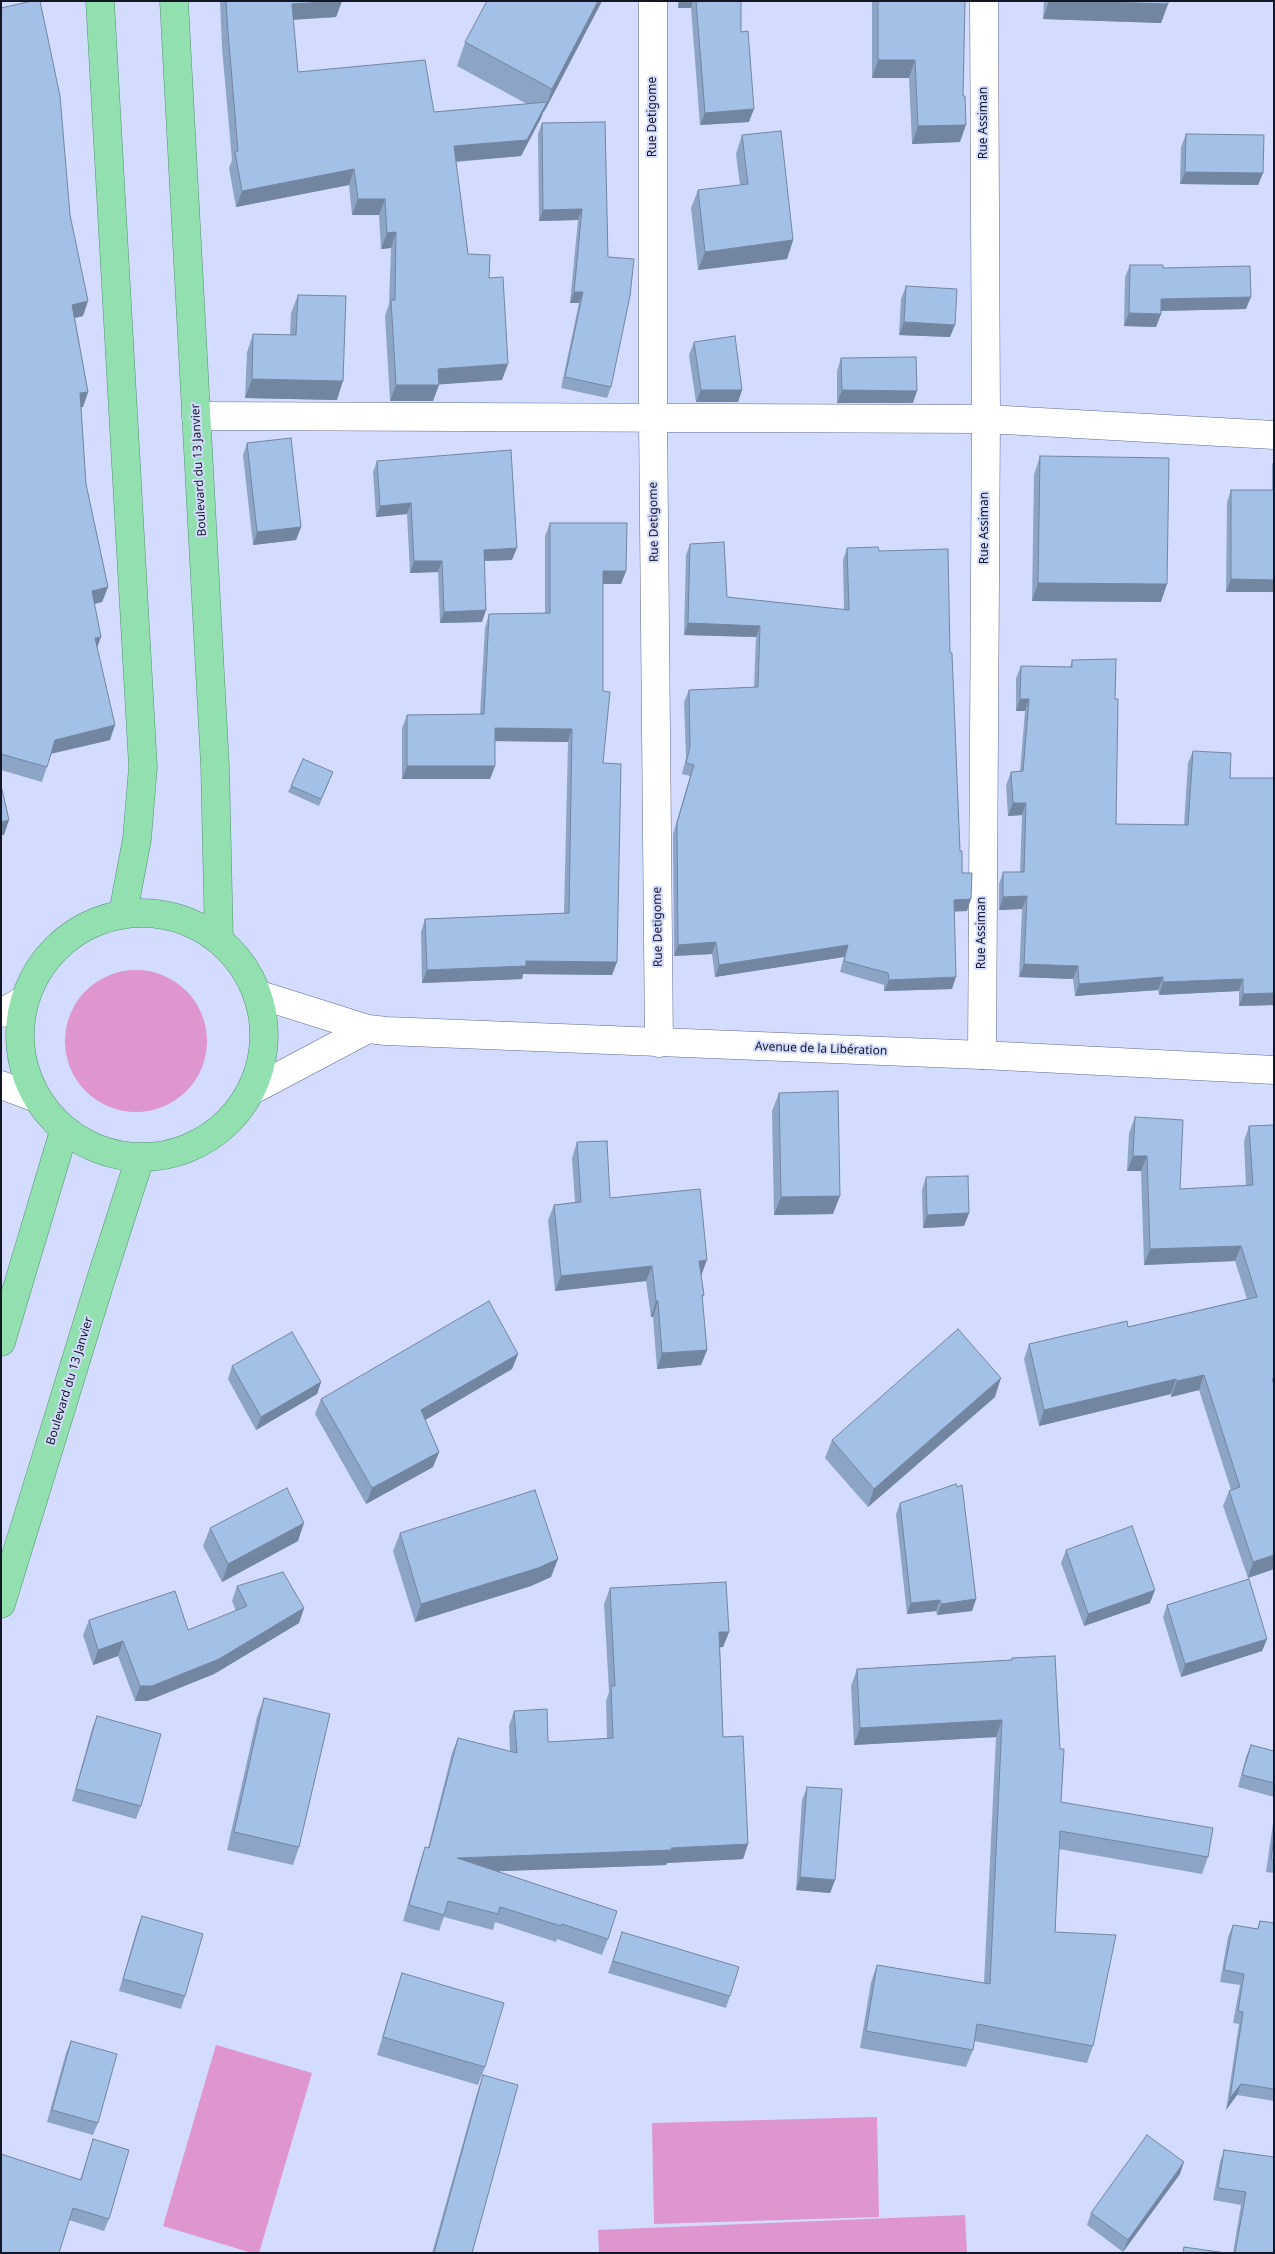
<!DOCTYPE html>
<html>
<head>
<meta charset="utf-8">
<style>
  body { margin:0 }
  #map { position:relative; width:1275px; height:2254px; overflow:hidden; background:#d3dbff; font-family:"Noto Sans",sans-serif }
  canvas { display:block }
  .frame { position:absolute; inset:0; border:2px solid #131625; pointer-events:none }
</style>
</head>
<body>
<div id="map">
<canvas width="1275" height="2254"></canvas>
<div class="frame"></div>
</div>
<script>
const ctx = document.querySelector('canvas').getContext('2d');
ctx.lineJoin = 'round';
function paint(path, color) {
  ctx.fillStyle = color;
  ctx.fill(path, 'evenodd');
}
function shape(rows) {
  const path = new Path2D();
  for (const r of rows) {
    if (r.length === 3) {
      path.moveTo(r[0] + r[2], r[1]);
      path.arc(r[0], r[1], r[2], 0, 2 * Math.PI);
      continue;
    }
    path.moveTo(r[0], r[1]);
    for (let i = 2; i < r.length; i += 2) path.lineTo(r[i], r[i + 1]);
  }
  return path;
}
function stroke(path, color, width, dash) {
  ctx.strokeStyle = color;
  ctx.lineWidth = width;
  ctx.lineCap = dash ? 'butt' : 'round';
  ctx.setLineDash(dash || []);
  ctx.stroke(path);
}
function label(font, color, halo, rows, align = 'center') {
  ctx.font = font + ' "Noto Sans",sans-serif';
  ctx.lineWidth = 4;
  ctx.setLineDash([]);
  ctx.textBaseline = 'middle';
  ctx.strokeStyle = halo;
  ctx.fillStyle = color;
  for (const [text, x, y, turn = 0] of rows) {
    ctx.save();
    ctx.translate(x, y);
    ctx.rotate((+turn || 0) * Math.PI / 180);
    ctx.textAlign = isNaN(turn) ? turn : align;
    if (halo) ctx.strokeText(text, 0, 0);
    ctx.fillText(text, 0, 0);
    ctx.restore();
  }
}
paint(shape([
  [136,1041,71],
  [216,2045,312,2073,259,2253,252,2253,163,2226],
  [877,2117,879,2217,654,2224,652,2123],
  [965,2215,967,2253,599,2253,598,2230]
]), '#df95cd');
const minor = shape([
  [653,1,653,418,659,1043],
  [196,416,986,419,1274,435],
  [982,1055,986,419,984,1]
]);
const secondary = shape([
  [257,994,368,1029,386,1031,982,1055,1274,1070],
  [1,1013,24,1000],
  [1,1085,36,1098],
  [251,1091,368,1029]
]);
const trunk = shape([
  [100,1,143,767,137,839,123,913],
  [174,1,215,766,219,939],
  [142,1035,122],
  [1,1342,64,1131],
  [1,1604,100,1282,140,1158]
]);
stroke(minor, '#626a91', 29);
stroke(secondary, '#626a91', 29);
stroke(trunk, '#539373', 29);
stroke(minor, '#fff', 28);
stroke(secondary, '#fff', 28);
stroke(trunk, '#92dfb0', 28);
paint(shape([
  [220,1,342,1,336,17,293,20,298,72,434,112,527,104,457,66,465,42,602,1,544,112,543,112,541,118,521,156,456,162,468,254,489,278,502,380,439,384,433,401,390,401,385,316,389,304,391,248,381,249,379,215,352,215,349,185,236,207,229,168,232,160,222,48],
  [678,1,741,1,741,32,749,122,700,125,691,8,678,8],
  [872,1,965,1,963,96,960,142,912,144,909,78,872,78],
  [1044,1,1168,1,1168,4,1161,23,1043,19],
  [1,8,70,215,83,316,75,318,88,392,83,407,81,407,86,484,108,587,102,602,94,604,97,649,110,740,51,754,42,782,1,770],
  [605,122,611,387,607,398,561,388,579,303,570,303,578,220,539,221,538,134,542,123],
  [1186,134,1263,173,1258,185,1180,184,1181,147],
  [742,135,793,240,787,259,698,270,691,208,698,190,740,185,736,154],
  [1130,265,1163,268,1246,309,1161,311,1161,314,1156,327,1124,326,1125,277],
  [906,286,950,337,899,335,901,299],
  [298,295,337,400,245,398,247,352,253,334,290,335,291,313],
  [694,342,742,390,738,402,696,402,689,355],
  [841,358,913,403,837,403,837,371],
  [247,443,301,527,296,540,253,545,243,455],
  [1040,456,1161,602,1032,601,1034,475],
  [377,461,512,560,484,561,482,622,440,623,438,572,410,573,407,514,376,517,373,472],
  [1274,461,1274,592,1226,592,1227,502,1231,490,1272,490,1272,464],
  [550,523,626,571,621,584,603,584,603,763,617,962,612,975,523,974,522,979,422,983,421,932,425,919,564,913,568,742,495,741,495,766,490,779,402,779,402,728,407,715,480,714,485,628,489,614,545,613,545,536],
  [690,544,727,597,844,610,843,560,847,548,879,551,950,653,960,851,967,911,954,911,952,989,884,991,884,985,840,972,844,957,715,977,712,954,674,956,673,834,690,776,682,774,686,758,684,702,689,690,754,687,756,637,684,635,686,555],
  [1072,660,1115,699,1116,824,1184,825,1188,763,1193,751,1230,778,1274,778,1274,1005,1239,1006,1239,991,1159,995,1158,990,1075,996,1073,979,1019,977,1022,909,999,910,999,884,1003,872,1020,872,1022,815,1008,816,1006,785,1011,772,1020,772,1025,711,1016,711,1016,678,1021,666,1070,667],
  [333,772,319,806,288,792,291,786],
  [779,1093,833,1214,774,1215,772,1111],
  [1135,1117,1180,1189,1246,1186,1244,1141,1249,1126,1274,1125,1274,1569,1248,1578,1223,1506,1229,1491,1231,1490,1199,1390,1171,1397,1171,1394,1039,1426,1024,1359,1029,1344,1128,1327,1247,1299,1235,1261,1144,1265,1141,1171,1127,1171,1129,1133],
  [577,1142,610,1198,701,1276,704,1295,702,1299,707,1350,701,1365,657,1369,653,1317,651,1317,646,1281,555,1291,548,1220,554,1205,575,1202,572,1158],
  [926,1177,969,1213,964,1226,923,1228,922,1190],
  [518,1354,512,1369,425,1420,439,1452,433,1467,366,1504,315,1414,321,1399],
  [232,1366,321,1382,317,1394,256,1430,228,1379],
  [995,1397,868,1507,825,1458,832,1440],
  [900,1503,976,1599,972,1611,937,1615,936,1611,907,1614,896,1514],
  [210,1528,298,1541,222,1582,203,1546],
  [400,1533,551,1577,531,1586,415,1622,393,1551],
  [1066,1550,1150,1603,1084,1626,1061,1563],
  [237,1586,304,1608,299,1623,214,1674,147,1701,135,1701,118,1656,93,1665,83,1635,89,1620,188,1630,236,1611,232,1601],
  [610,1588,729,1632,723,1647,720,1647,723,1737,748,1844,743,1859,667,1863,666,1865,499,1871,608,1939,602,1955,557,1939,556,1942,495,1922,493,1930,444,1917,439,1931,403,1921,420,1862,425,1847,428,1848,452,1753,458,1738,510,1752,509,1726,514,1711,548,1742,607,1739,606,1701,609,1692,604,1604],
  [1167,1605,1267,1639,1262,1651,1181,1677,1163,1617],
  [1012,1658,1061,1802,1208,1857,1202,1874,1059,1849,1055,1932,1093,2046,1087,2063,974,2041,973,2050,966,2067,860,2048,871,1982,877,1965,984,1983,996,1737,854,1745,851,1686,857,1669,1011,1660],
  [264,1698,299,1847,293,1865,227,1850,257,1717],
  [97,1716,141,1806,136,1819,72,1801,92,1729],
  [1251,1745,1274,1751,1274,1797,1238,1787,1246,1757],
  [807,1787,835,1880,830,1893,796,1890,802,1800],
  [1274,1816,1274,1873,1266,1872],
  [142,1916,185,1996,181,2009,119,1991,137,1929],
  [1260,1921,1274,1923,1274,2101,1237,2095,1226,2110,1239,2024,1233,2023,1240,1985,1220,1982,1228,1937,1233,1925,1257,1929],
  [622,1932,730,1996,726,2008,608,1973],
  [402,1973,485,2067,478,2085,377,2055,396,1991],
  [71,2041,98,2123,93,2135,47,2122,66,2053],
  [483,2075,472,2253,432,2253,477,2093],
  [93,2139,109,2219,104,2231,69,2220,80,2180],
  [1224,2150,1274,2157,1274,2253,1233,2253,1241,2205,1213,2200,1220,2162],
  [1180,2174,1123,2252,1087,2225,1091,2213]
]), '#8ca5c6');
paint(shape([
  [342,1,336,17,286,20,292,4],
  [598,1,602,1,544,112,552,89],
  [680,1,693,1,691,8,678,8],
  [1049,1,1070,1,1168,4,1161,23,1043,19],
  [878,60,915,60,909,78,872,78],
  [547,102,541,118,521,156,448,162,454,146],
  [754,109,749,122,700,125,705,113],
  [966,125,960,142,912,144,918,126],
  [354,169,349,185,236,207,242,191],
  [1185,172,1263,173,1258,185,1180,184],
  [358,199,385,199,379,215,352,215],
  [582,209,578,220,539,221,543,210],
  [396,232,391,248,381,249,387,233],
  [793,240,787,259,698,270,705,252],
  [574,292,583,292,579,303,570,303],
  [1251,297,1246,309,1157,311,1161,299],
  [88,301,83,316,67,320,72,305],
  [1129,313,1161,314,1156,327,1124,326],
  [904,322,955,325,950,337,899,335],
  [508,364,502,380,432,385,438,369],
  [252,379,343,381,337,400,245,398],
  [396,385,439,385,433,401,390,401],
  [701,390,742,390,738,402,696,402],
  [842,390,917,391,913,403,837,403],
  [88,392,83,407,75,408,80,393],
  [411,503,407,514,376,517,380,506],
  [301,527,296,540,253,545,257,532],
  [517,548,512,560,480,561,484,550],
  [414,561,442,561,438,572,410,573],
  [603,571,626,571,621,584,598,584],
  [1231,579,1274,580,1274,592,1226,592],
  [1038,583,1167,584,1161,602,1032,601],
  [108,587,102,602,86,606,92,591],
  [486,610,482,622,440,623,444,612],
  [688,623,760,626,756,637,684,635],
  [101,637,96,651,95,638],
  [1020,699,1029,699,1025,711,1016,711],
  [115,725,110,740,49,754,55,740],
  [495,728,572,729,568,742,490,741],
  [407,766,495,766,490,779,402,779],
  [1013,803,1026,803,1022,815,1008,816],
  [9,820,4,835,1,835,1,822],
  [1027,896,1022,909,999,910,1003,897],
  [971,899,967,911,949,912,954,900],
  [716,942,712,954,674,956,678,945],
  [848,945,844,957,715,977,719,965],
  [526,961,617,962,612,975,523,974,522,979,422,983,427,970],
  [1024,964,1078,966,1073,979,1019,977],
  [956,977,952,989,884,991,889,980],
  [1163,977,1158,990,1075,996,1079,984],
  [1243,979,1239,991,1159,995,1163,982],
  [1274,993,1274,1005,1239,1006,1243,994],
  [1133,1156,1147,1156,1141,1171,1127,1171],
  [840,1196,833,1214,774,1215,781,1197],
  [969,1213,964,1226,923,1228,927,1215],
  [1241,1246,1235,1261,1144,1265,1150,1249],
  [707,1260,701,1276,699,1261],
  [652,1266,646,1281,555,1291,561,1276],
  [656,1301,658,1301,653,1317,651,1317],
  [707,1350,701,1365,657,1369,662,1353],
  [518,1354,512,1369,415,1426,421,1410],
  [1204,1375,1199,1390,1171,1397,1177,1381],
  [1001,1378,995,1397,868,1507,874,1489],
  [1176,1379,1171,1394,1039,1426,1044,1410],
  [321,1382,317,1394,256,1430,261,1417],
  [439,1452,433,1467,366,1504,372,1488],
  [304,1523,298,1541,222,1582,228,1564],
  [1274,1555,1274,1569,1248,1578,1253,1562],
  [558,1559,551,1577,531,1586,415,1622,421,1604],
  [1155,1590,1150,1603,1084,1626,1088,1614],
  [976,1599,972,1611,937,1615,941,1604],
  [940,1600,936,1611,907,1614,911,1603],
  [304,1608,299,1623,214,1674,147,1701,135,1701,140,1686],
  [719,1632,729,1632,723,1647,714,1648],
  [1267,1639,1262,1651,1181,1677,1185,1664],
  [123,1641,118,1656,93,1665,98,1650],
  [1002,1720,996,1737,854,1745,860,1728],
  [748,1844,743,1859,667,1863,666,1865,452,1873,457,1858],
  [800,1877,835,1880,830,1893,796,1890],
  [1241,2084,1237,2095,1226,2110,1230,2098],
  [1184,2162,1180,2174,1123,2252,1128,2240]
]), '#7286a1');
const building = shape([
  [32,1,40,1,60,96,70,215,88,301,72,305,88,392,80,393,86,484,108,587,92,591,101,637,95,638,115,725,55,740,47,767,1,754,1,8,32,1],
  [226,1,342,1,292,4,298,72,425,60,434,112,547,102,527,140,454,146,468,254,490,255,489,278,503,277,508,364,438,369,439,385,396,385,391,300,395,300,396,232,387,233,385,199,358,199,354,169,242,191,235,152,238,151,228,32,226,1],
  [487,1,598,1,552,89,465,42,487,1],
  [696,1,741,1,741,32,748,31,754,109,705,113,696,1],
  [878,1,965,1,963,96,965,96,966,125,918,126,915,60,878,60,878,1],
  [1070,1,1168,1,1168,4,1070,1],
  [605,122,608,257,634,259,630,296,611,387,565,377,583,292,574,292,582,209,543,210,542,123,605,122],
  [781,131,793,240,705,252,698,190,748,184,742,135,781,131],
  [1186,134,1264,135,1263,173,1185,172,1186,134],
  [1130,265,1163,265,1163,268,1250,266,1251,297,1161,299,1161,314,1129,313,1130,265],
  [906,286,957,289,955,325,904,322,906,286],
  [298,295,346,296,343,381,252,379,253,334,296,335,298,295],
  [735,336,742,390,701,390,694,342,735,336],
  [916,357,917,391,842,390,841,358,916,357],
  [291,438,301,527,257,532,247,443,291,438],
  [511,450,517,548,484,550,486,610,444,612,442,561,414,561,411,503,380,506,377,461,511,450],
  [1040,456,1169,458,1167,584,1038,583,1040,456],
  [1231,490,1274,490,1274,580,1231,579,1231,490],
  [550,523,627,523,626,571,603,571,603,691,610,692,603,763,621,764,617,962,526,961,526,966,427,970,425,919,569,913,572,729,495,728,495,766,407,766,407,715,484,714,489,614,550,613,550,523],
  [724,542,727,597,849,610,847,548,878,547,879,551,948,549,950,653,952,653,960,851,962,851,962,873,972,873,971,899,954,900,956,977,889,980,888,973,844,961,848,945,719,965,716,942,678,945,677,823,694,765,686,763,690,747,689,690,758,687,760,626,688,623,690,544,724,542],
  [1116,659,1115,699,1118,699,1116,824,1188,825,1193,751,1231,753,1230,778,1274,778,1274,993,1243,994,1243,979,1163,982,1163,977,1079,984,1078,966,1024,964,1027,896,1003,897,1003,872,1024,872,1026,803,1013,803,1011,772,1023,771,1029,699,1020,699,1021,666,1072,667,1072,660,1116,659],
  [303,759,333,772,321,799,291,786,303,759],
  [1,785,9,820,1,822,1,785],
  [838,1091,840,1196,781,1197,779,1093,838,1091],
  [1135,1117,1183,1120,1180,1189,1253,1185,1249,1126,1274,1125,1274,1379,1272,1379,1274,1385,1274,1555,1253,1562,1229,1491,1240,1487,1204,1375,1177,1381,1176,1379,1044,1410,1029,1344,1127,1321,1128,1327,1257,1297,1241,1246,1150,1249,1147,1156,1133,1156,1135,1117],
  [607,1141,610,1198,700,1189,707,1260,699,1261,704,1295,702,1295,707,1350,662,1353,658,1301,656,1301,652,1266,561,1276,554,1205,581,1202,577,1142,607,1141],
  [968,1176,969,1213,927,1215,926,1177,968,1176],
  [489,1301,518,1354,421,1410,439,1452,372,1488,321,1399,489,1301],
  [958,1329,1001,1378,874,1489,832,1440,958,1329],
  [292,1332,321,1382,261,1417,232,1366,292,1332],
  [956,1484,957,1487,962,1485,976,1599,941,1604,940,1600,911,1603,900,1503,956,1484],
  [287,1488,304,1523,228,1564,210,1528,287,1488],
  [535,1490,558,1559,538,1568,421,1604,400,1533,535,1490],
  [1132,1526,1155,1590,1088,1614,1066,1550,1132,1526],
  [283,1572,304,1608,219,1659,152,1686,140,1686,123,1641,98,1650,89,1620,175,1591,188,1630,247,1606,237,1586,283,1572],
  [1249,1579,1267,1639,1185,1664,1167,1605,1249,1579],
  [726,1582,729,1632,719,1632,723,1737,743,1736,748,1844,671,1848,672,1850,457,1858,617,1911,608,1939,562,1924,561,1926,500,1907,498,1914,448,1901,444,1915,409,1905,425,1847,429,1848,458,1738,517,1753,514,1711,547,1709,548,1742,613,1738,611,1686,615,1686,610,1588,726,1582],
  [1055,1656,1060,1749,1064,1749,1061,1802,1213,1828,1208,1857,1060,1831,1055,1932,1116,1935,1093,2046,977,2024,973,2050,866,2031,877,1965,990,1984,1002,1720,860,1728,857,1669,1012,1660,1012,1658,1055,1656],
  [264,1698,330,1714,299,1847,234,1832,264,1698],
  [97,1716,161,1734,141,1806,76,1789,97,1716],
  [1251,1745,1274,1751,1274,1783,1242,1775,1251,1745],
  [807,1787,842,1789,835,1880,800,1877,807,1787],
  [1274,1838,1274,1860,1271,1860,1274,1838],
  [142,1916,203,1934,185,1996,123,1979,142,1916],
  [1260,1921,1274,1923,1274,2089,1241,2084,1230,2098,1243,2012,1238,2011,1244,1974,1224,1970,1233,1925,1258,1929,1260,1921],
  [622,1932,739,1967,730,1996,613,1961,622,1932],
  [402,1973,504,2003,485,2067,383,2037,402,1973],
  [71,2041,117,2054,98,2123,52,2110,71,2041],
  [483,2075,518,2085,472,2253,434,2253,483,2075],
  [1147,2135,1184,2162,1128,2240,1091,2213,1147,2135],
  [93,2139,129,2150,109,2219,73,2208,59,2253,1,2253,1,2154,81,2180,93,2139],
  [1224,2150,1274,2157,1274,2253,1235,2253,1246,2192,1218,2188,1224,2150],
  [1184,2247,1226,2253,1183,2253,1184,2247]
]);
paint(building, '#a3c0e6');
stroke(building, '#7286a1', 1);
label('12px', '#131625', '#d3dbff', [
  ["Rue Detigome",653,117,-90],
  ["Rue Assiman",984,123,-90],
  ["Boulevard du 13 Janvier",199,470,-93],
  ["Rue Detigome",654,522,-91],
  ["Rue Assiman",985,528,-90],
  ["Rue Detigome",658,927,-91],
  ["Rue Assiman",982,933,-90],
  ["Avenue de la Libération",821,1049,2],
  ["Boulevard du 13 Janvier",70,1381,-73]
]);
</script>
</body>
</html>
